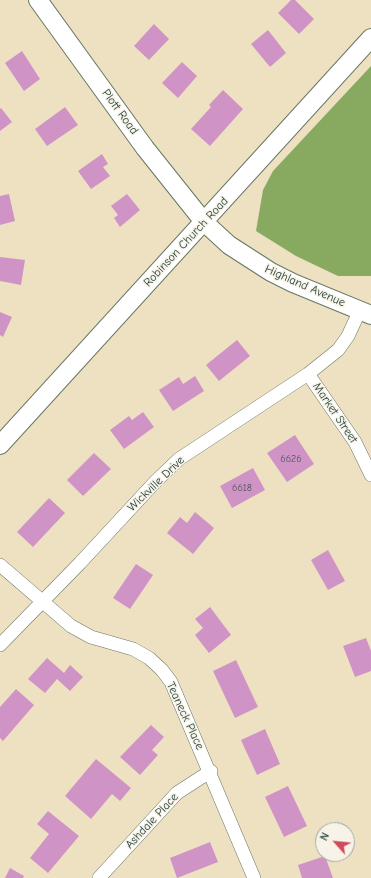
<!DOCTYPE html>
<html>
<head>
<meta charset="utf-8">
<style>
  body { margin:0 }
  #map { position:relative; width:371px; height:878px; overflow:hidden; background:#eee1c1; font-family:"Comic Neue",sans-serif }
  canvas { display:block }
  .north { position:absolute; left:315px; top:822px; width:40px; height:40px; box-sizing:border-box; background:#f7f3e8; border:1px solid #a1aaa0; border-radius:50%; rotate:297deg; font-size:11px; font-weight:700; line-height:16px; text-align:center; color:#1f3d34 }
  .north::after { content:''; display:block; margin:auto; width:14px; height:18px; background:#d1495b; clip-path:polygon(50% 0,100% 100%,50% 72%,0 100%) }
</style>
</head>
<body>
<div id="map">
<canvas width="371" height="878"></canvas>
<div class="north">N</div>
</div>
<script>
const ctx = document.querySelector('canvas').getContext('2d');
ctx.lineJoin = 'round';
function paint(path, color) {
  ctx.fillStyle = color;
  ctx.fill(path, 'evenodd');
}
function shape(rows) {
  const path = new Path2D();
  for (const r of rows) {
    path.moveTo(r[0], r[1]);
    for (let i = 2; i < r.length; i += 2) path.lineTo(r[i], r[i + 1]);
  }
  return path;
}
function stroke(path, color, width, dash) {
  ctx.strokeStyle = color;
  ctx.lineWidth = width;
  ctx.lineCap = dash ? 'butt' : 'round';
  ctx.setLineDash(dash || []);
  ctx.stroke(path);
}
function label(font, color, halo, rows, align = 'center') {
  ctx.font = font + ' "Comic Neue",sans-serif';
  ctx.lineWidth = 3;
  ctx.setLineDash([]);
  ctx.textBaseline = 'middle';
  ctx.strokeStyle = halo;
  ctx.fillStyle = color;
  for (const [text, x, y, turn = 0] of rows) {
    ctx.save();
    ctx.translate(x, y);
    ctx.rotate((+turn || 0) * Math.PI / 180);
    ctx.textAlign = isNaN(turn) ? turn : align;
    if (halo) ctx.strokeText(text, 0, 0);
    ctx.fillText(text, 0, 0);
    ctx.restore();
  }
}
paint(shape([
  [371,66,371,276,338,276,296,256,256,231,263,190,273,171]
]), '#87aa60');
paint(shape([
  [291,0,295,0,314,19,299,34,278,13],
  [154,24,169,39,149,60,134,46],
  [268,30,286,53,270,67,251,44],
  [22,51,40,79,24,91,5,63],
  [182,62,197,76,178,98,162,83],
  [223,90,243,109,210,146,191,129,211,107,209,105],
  [65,107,78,125,47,146,35,129],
  [1,108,12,122,0,131,0,109],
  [102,154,108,164,103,167,110,176,91,189,78,171],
  [9,194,15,221,0,225,0,196],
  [127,194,140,210,120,227,114,218,118,215,111,206],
  [0,257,25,260,21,285,0,281],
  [0,312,12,317,3,337,0,335],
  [237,340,250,356,219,381,206,365],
  [195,376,204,391,173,411,159,390,179,377,183,384],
  [143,412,154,427,124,449,110,430,129,416,132,420],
  [295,435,314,464,287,482,267,453],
  [94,453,111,469,83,496,67,480],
  [253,468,265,490,232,508,220,486],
  [49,498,65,513,33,547,17,532],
  [195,512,214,528,193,554,167,533,180,517,187,523],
  [328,550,345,581,328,590,311,560],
  [136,564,153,575,130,609,113,598],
  [210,607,231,635,209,653,195,635,203,628,195,619],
  [366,638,371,651,371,671,355,677,343,646],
  [47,658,64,673,70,665,83,677,70,691,57,679,45,693,28,679],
  [236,660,258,707,235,718,213,671],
  [16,689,34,705,3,741,0,738,0,707],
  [151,725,164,737,152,750,158,755,140,775,120,757],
  [265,729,280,764,257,775,241,740],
  [96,759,131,788,120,801,112,794,91,819,65,796],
  [288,786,307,826,284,837,265,797],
  [48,811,79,836,48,873,30,858,49,834,37,824],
  [210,842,218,862,177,878,170,858],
  [325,856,333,878,302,878,298,865],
  [10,868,24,876,23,878,5,878]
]), '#cf94c5');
const street = shape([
  [308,374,355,442,371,475],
  [0,565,71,626,91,637,133,649,149,658,162,670,171,682,254,878],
  [0,645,80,563,156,481,179,459,308,374,338,350,348,336,360,310],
  [99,878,177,793,211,771]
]);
const secondary = shape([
  [38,0,145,148,204,222,229,245,271,272,293,283,371,315],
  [0,445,371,38]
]);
stroke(street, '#677665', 14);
stroke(secondary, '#677665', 20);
stroke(street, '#fff', 13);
stroke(secondary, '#fff', 18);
label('10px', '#4b5358', null, [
  ["6626",291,459],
  ["6618",242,488]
]);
label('12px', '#1f3d34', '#f7f3e8', [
  ["Plott Road",120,112,54],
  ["Robinson Church Road",186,242,-47],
  ["Highland Avenue",305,286,24],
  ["Market Street",335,413,56],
  ["Wickville Drive",156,484,-44],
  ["Teaneck Place",185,716,65],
  ["Ashdale Place",152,821,-47]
]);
</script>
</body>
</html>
